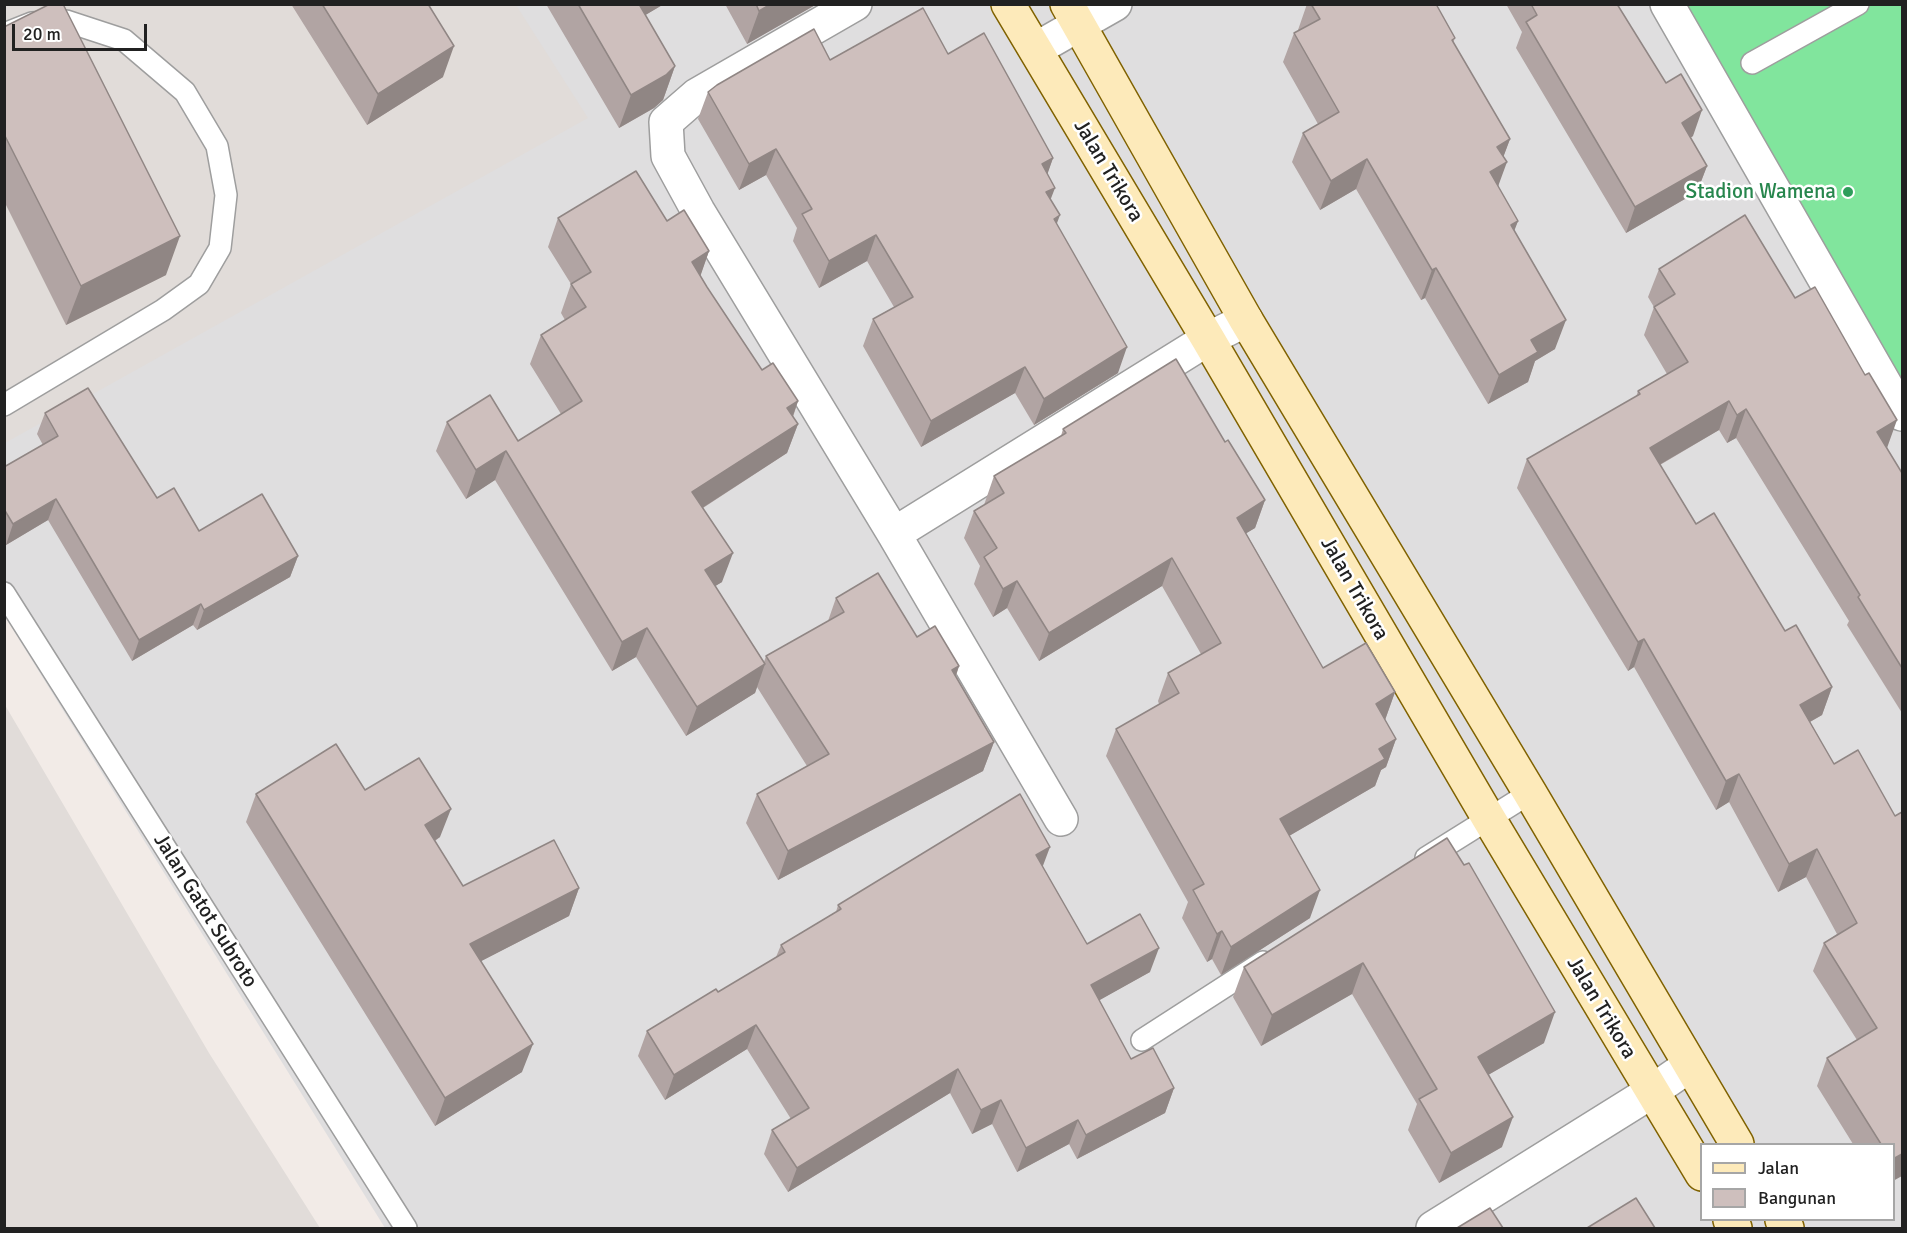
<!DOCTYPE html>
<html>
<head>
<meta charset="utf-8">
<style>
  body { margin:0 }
  #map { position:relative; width:1907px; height:1233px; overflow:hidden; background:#f2ebe7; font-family:Signika,sans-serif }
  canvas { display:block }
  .frame { position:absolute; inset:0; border:6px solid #212121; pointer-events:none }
  .legend { position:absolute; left:1700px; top:1143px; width:195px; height:78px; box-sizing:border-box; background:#fff; border:2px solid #a6a6a6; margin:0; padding:8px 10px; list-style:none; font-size:18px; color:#212121 }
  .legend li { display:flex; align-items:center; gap:12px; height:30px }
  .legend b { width:30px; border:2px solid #a6a6a6 }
  .scale { position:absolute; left:12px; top:24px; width:135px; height:27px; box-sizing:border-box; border:3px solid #212121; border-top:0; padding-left:8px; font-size:18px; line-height:21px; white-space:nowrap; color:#212121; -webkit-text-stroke:4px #fff; paint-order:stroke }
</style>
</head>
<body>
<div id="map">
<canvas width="1907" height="1233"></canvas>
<div class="frame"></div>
<ul class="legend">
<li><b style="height:8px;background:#fdeaba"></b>Jalan</li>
<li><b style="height:16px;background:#cebfbd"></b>Bangunan</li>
</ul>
<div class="scale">20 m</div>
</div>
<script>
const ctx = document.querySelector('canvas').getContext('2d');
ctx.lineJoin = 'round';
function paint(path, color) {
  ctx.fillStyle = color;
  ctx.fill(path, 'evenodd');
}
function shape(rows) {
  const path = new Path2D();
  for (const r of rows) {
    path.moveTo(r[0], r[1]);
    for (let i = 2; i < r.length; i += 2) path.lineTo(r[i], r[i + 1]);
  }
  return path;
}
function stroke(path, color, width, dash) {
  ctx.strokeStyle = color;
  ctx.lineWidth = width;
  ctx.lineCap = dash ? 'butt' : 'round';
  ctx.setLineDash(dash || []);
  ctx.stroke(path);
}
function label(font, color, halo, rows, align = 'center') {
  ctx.font = font + ' Signika,sans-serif';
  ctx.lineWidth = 5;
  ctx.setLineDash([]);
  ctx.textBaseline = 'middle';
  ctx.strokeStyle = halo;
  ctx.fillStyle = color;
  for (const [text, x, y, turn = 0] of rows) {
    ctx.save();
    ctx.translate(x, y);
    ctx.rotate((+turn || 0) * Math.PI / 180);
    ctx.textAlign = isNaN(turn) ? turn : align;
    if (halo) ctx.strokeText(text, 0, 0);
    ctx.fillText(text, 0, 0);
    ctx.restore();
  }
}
paint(shape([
  [5,5,1902,5,1902,1228,385,1228,5,617],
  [1702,1144,1894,1144,1894,1220,1702,1220]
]), '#dfdedf');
paint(shape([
  [5,5,516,5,588,118,5,443],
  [5,705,209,1053,320,1228,5,1228]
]), '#e1dcd9');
paint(shape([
  [1685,5,1902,5,1902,379]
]), '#81e59d');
const lane = shape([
  [4,34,32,23,66,21,124,40,185,92,217,146,226,195,220,248,199,284,163,310,4,405],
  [1752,63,1858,4],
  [4,593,406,1228],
  [1426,858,1530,793],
  [1142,1040,1263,962]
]);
const street = shape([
  [855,4,697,95,666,122,668,156,698,211,894,534,1061,819],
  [1667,4,1902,414],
  [1036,49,1115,4],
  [894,534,1208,339,1246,320],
  [1433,1228,1651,1092,1690,1065]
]);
const secondary = shape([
  [1008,4,1208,339,1489,819,1702,1174],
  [1067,4,1246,320,1530,793,1737,1144],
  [1730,1220,1735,1228],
  [1782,1220,1787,1228]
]);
stroke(lane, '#9e9e9e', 24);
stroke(street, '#9e9e9e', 36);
stroke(secondary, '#806200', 36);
stroke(lane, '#fff', 21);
stroke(street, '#fff', 33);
stroke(secondary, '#fdeaba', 33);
paint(shape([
  [291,4,428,4,443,77,367,125],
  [546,4,664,4,645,15,675,66,663,100,654,108,619,128],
  [725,4,817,4,747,44],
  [1307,4,1436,4,1455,38,1453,43,1510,139,1503,157,1498,187,1518,221,1514,230,1555,349,1535,361,1528,382,1488,404,1425,298,1421,300,1356,189,1320,210,1292,162,1303,133,1318,124,1283,62,1294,33,1298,31,1298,30],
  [1506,4,1617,4,1693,136,1690,138,1707,166,1697,192,1626,233,1516,48,1522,32],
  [4,27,166,275,66,325,4,201],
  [948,54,1053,158,1047,174,1050,200,1056,224,1118,373,1034,425,1015,393,921,447,863,346,873,319,894,307,867,261,819,288,793,241,797,228,766,175,739,190,698,119,708,92,830,60],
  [558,218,667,221,709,251,700,276,707,287,762,370,798,401,793,417,798,424,787,453,703,508,722,582,715,586,764,662,766,656,828,621,836,598,917,637,959,666,956,676,994,742,983,771,778,880,746,823,757,794,807,766,757,687,755,693,686,736,636,657,612,671,495,480,466,499,436,451,447,422,518,441,561,414,530,364,541,335,565,320,561,313,571,284,548,247],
  [1659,269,1887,448,1902,473,1902,713,1847,625,1849,621,1736,438,1727,443,1719,430,1660,465,1696,524,1832,687,1822,715,1810,722,1834,764,1858,750,1893,1144,1853,1144,1817,1086,1827,1058,1857,1040,1813,971,1824,943,1837,934,1806,877,1778,892,1729,802,1716,810,1634,667,1628,671,1517,488,1527,459,1636,397,1638,391,1667,374,1644,335,1654,307,1648,297],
  [45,413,199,531,298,556,290,577,197,630,193,625,132,661,48,520,6,545,4,543,4,467,43,445,37,434],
  [1063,429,1225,442,1265,500,1255,528,1246,533,1323,668,1395,692,1385,720,1396,739,1386,767,1381,770,1375,786,1289,836,1310,918,1221,975,1212,959,1207,962,1182,918,1188,902,1106,756,1116,729,1159,704,1158,701,1168,673,1201,654,1162,586,1039,661,1007,608,993,617,974,584,980,566,964,538,974,511,984,505,994,476,1061,436],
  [365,790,440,837,435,841,463,886,579,888,569,916,481,961,522,1072,435,1126,246,822,256,794],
  [1447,838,1544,1043,1488,1075,1502,1147,1439,1183,1408,1130,1417,1104,1352,994,1261,1046,1233,997,1244,967],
  [1043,867,1087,944,1150,972,1099,1000,1131,1059,1174,1088,1165,1113,1077,1159,1069,1144,1017,1172,992,1124,972,1134,950,1093,788,1192,764,1154,772,1130,791,1119,747,1049,665,1100,638,1056,647,1031,718,992,776,957,781,945,836,912,838,905]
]), '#b1a4a3');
paint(shape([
  [630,4,664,4,622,29],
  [771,4,817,4,747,44,759,11],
  [454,46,443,77,367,125,378,94],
  [675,66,663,100,654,108,619,128,631,95],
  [1702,110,1693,136,1672,149,1682,123],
  [1510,139,1500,166,1507,162,1496,192,1479,202,1497,147],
  [776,149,766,175,739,190,749,164],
  [1053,158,1044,184,1042,164],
  [1367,159,1356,189,1320,210,1331,181],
  [1707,166,1697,192,1626,233,1635,207],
  [1055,188,1045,214,1046,192],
  [1060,215,1050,242,1054,219],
  [1518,221,1507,250,1511,225],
  [876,235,867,261,819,288,829,261],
  [180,236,166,275,66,325,81,286],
  [709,251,699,280,692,262],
  [1436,268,1425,298,1421,300,1432,270],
  [1566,320,1555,349,1535,361,1528,382,1488,404,1499,375,1531,340],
  [1127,347,1118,373,1034,425,1044,399],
  [1025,367,1015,393,921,447,931,421],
  [798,401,788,430,798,424,787,453,682,521,692,492,787,408],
  [1729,401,1719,430,1640,476,1650,448],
  [1746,409,1736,438,1727,443,1737,415],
  [1897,420,1887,448,1877,432],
  [506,451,495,480,466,499,476,470],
  [56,499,48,520,6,545,13,524],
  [1265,500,1255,528,1227,545,1237,518],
  [733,553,722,582,694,599,705,570],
  [298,556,290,577,197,630,204,610],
  [1172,558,1162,586,1039,661,1049,633],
  [1017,581,1007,608,993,617,1003,589],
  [201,604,193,625,132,661,139,640],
  [647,628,636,657,612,671,622,642],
  [1644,639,1634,667,1628,671,1638,642],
  [765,664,755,693,686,736,697,707],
  [959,666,949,695,952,670],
  [1832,687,1822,715,1790,733,1800,705],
  [1395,692,1385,720,1376,704],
  [1396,739,1386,767,1381,770,1375,786,1270,847,1280,819,1379,749],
  [994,742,983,771,778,880,788,851],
  [1739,774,1729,802,1716,810,1726,781],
  [451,809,440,837,415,853,425,825],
  [1050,847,1041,871,1036,855],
  [1817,849,1806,877,1778,892,1789,864],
  [579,888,569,916,460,972,470,944],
  [1320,890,1310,918,1221,975,1231,947],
  [1222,931,1212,959,1207,962,1217,934],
  [1159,948,1150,972,1082,1010,1091,985],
  [1363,963,1352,994,1261,1046,1272,1015],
  [1555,1012,1544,1043,1467,1087,1478,1057],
  [756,1025,747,1049,665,1100,674,1075],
  [533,1044,522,1072,435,1126,445,1098],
  [958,1069,950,1093,788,1192,797,1168],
  [1174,1088,1165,1113,1077,1159,1086,1135],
  [1001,1100,992,1124,972,1134,981,1110],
  [1513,1117,1502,1147,1439,1183,1451,1153],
  [1078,1120,1069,1144,1017,1172,1026,1148],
  [1902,1154,1902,1176,1893,1181,1893,1159]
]), '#908684');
const building = shape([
  [50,4,63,4,180,236,81,286,4,134,4,27,50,4],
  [322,4,428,4,454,46,378,94,322,4],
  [578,4,639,4,675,66,666,75,631,95,578,4],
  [756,4,771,4,759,11,756,4],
  [1311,4,1436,4,1455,38,1452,40,1510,139,1497,147,1507,162,1490,172,1518,221,1511,225,1566,320,1531,340,1538,352,1499,375,1436,268,1432,270,1367,159,1331,181,1303,133,1339,112,1294,33,1320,19,1311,4],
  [1531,4,1617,4,1666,83,1681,74,1702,110,1682,123,1707,166,1635,207,1526,22,1537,15,1531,4],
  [923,8,948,54,984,33,1053,158,1042,164,1055,188,1046,192,1060,215,1054,219,1127,347,1044,399,1025,367,931,421,873,319,913,297,876,235,829,261,802,214,812,209,776,149,749,164,708,92,717,85,814,29,830,60,923,8],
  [636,171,667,221,684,210,709,251,692,262,707,287,762,370,773,363,798,401,787,408,798,424,692,492,733,553,705,570,765,664,697,707,647,628,622,642,506,451,476,470,447,422,490,395,518,441,582,401,541,335,586,307,571,284,591,272,558,218,636,171],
  [1745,215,1795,298,1815,287,1865,375,1869,373,1897,420,1877,432,1902,473,1902,668,1858,597,1860,595,1746,409,1737,415,1729,401,1650,448,1696,524,1714,513,1785,631,1796,625,1832,687,1800,705,1834,764,1858,750,1895,816,1902,812,1902,1154,1893,1159,1893,1144,1881,1144,1827,1058,1877,1028,1824,943,1857,923,1817,849,1789,864,1739,774,1726,781,1644,639,1638,642,1527,459,1640,394,1638,391,1688,362,1654,307,1675,294,1659,269,1745,215],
  [1176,359,1225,442,1228,440,1265,500,1237,518,1323,668,1366,643,1395,692,1376,704,1396,739,1379,749,1385,759,1280,819,1320,890,1231,947,1222,931,1217,934,1193,890,1204,884,1116,729,1179,693,1168,673,1221,643,1172,558,1049,633,1017,581,1003,589,984,557,997,548,974,511,1004,493,994,476,1066,433,1063,429,1176,359],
  [88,388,157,498,174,488,199,531,262,494,298,556,204,610,201,604,139,640,56,499,13,524,4,509,4,467,58,436,45,413,88,388],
  [878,573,917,637,935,626,959,666,952,670,994,742,788,851,757,794,829,754,766,656,844,612,836,598,878,573],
  [336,744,365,790,419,758,451,809,425,825,463,886,554,840,579,888,470,944,533,1044,445,1098,256,794,336,744],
  [1020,794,1050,847,1036,855,1087,944,1140,914,1159,948,1091,985,1131,1059,1153,1048,1174,1088,1086,1135,1078,1120,1026,1148,1001,1100,981,1110,958,1069,797,1168,772,1130,809,1108,756,1025,674,1075,647,1031,716,989,718,992,785,952,781,945,841,909,838,905,1020,794],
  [1447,838,1464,865,1469,863,1555,1012,1478,1057,1513,1117,1451,1153,1419,1099,1437,1089,1363,963,1272,1015,1244,967,1447,838],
  [1636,1198,1655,1228,1587,1228,1636,1198],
  [1490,1208,1503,1228,1457,1228,1490,1208]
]);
paint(building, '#cebfbd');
stroke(building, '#908684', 1.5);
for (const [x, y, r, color] of [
  [1848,192,6,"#2e9e5b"]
]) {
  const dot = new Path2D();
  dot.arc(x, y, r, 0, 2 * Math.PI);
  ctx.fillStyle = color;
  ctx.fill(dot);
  stroke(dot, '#fff', 2);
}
label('21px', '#212121', '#fff', [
  ["Jalan Trikora",1108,171,59],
  ["Jalan Trikora",1354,589,60],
  ["Jalan Gatot Subroto",205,911,58],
  ["Jalan Trikora",1601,1008,59]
]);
label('21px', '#27864d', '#fff', [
  ["Stadion Wamena",1836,192]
], 'right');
</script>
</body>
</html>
